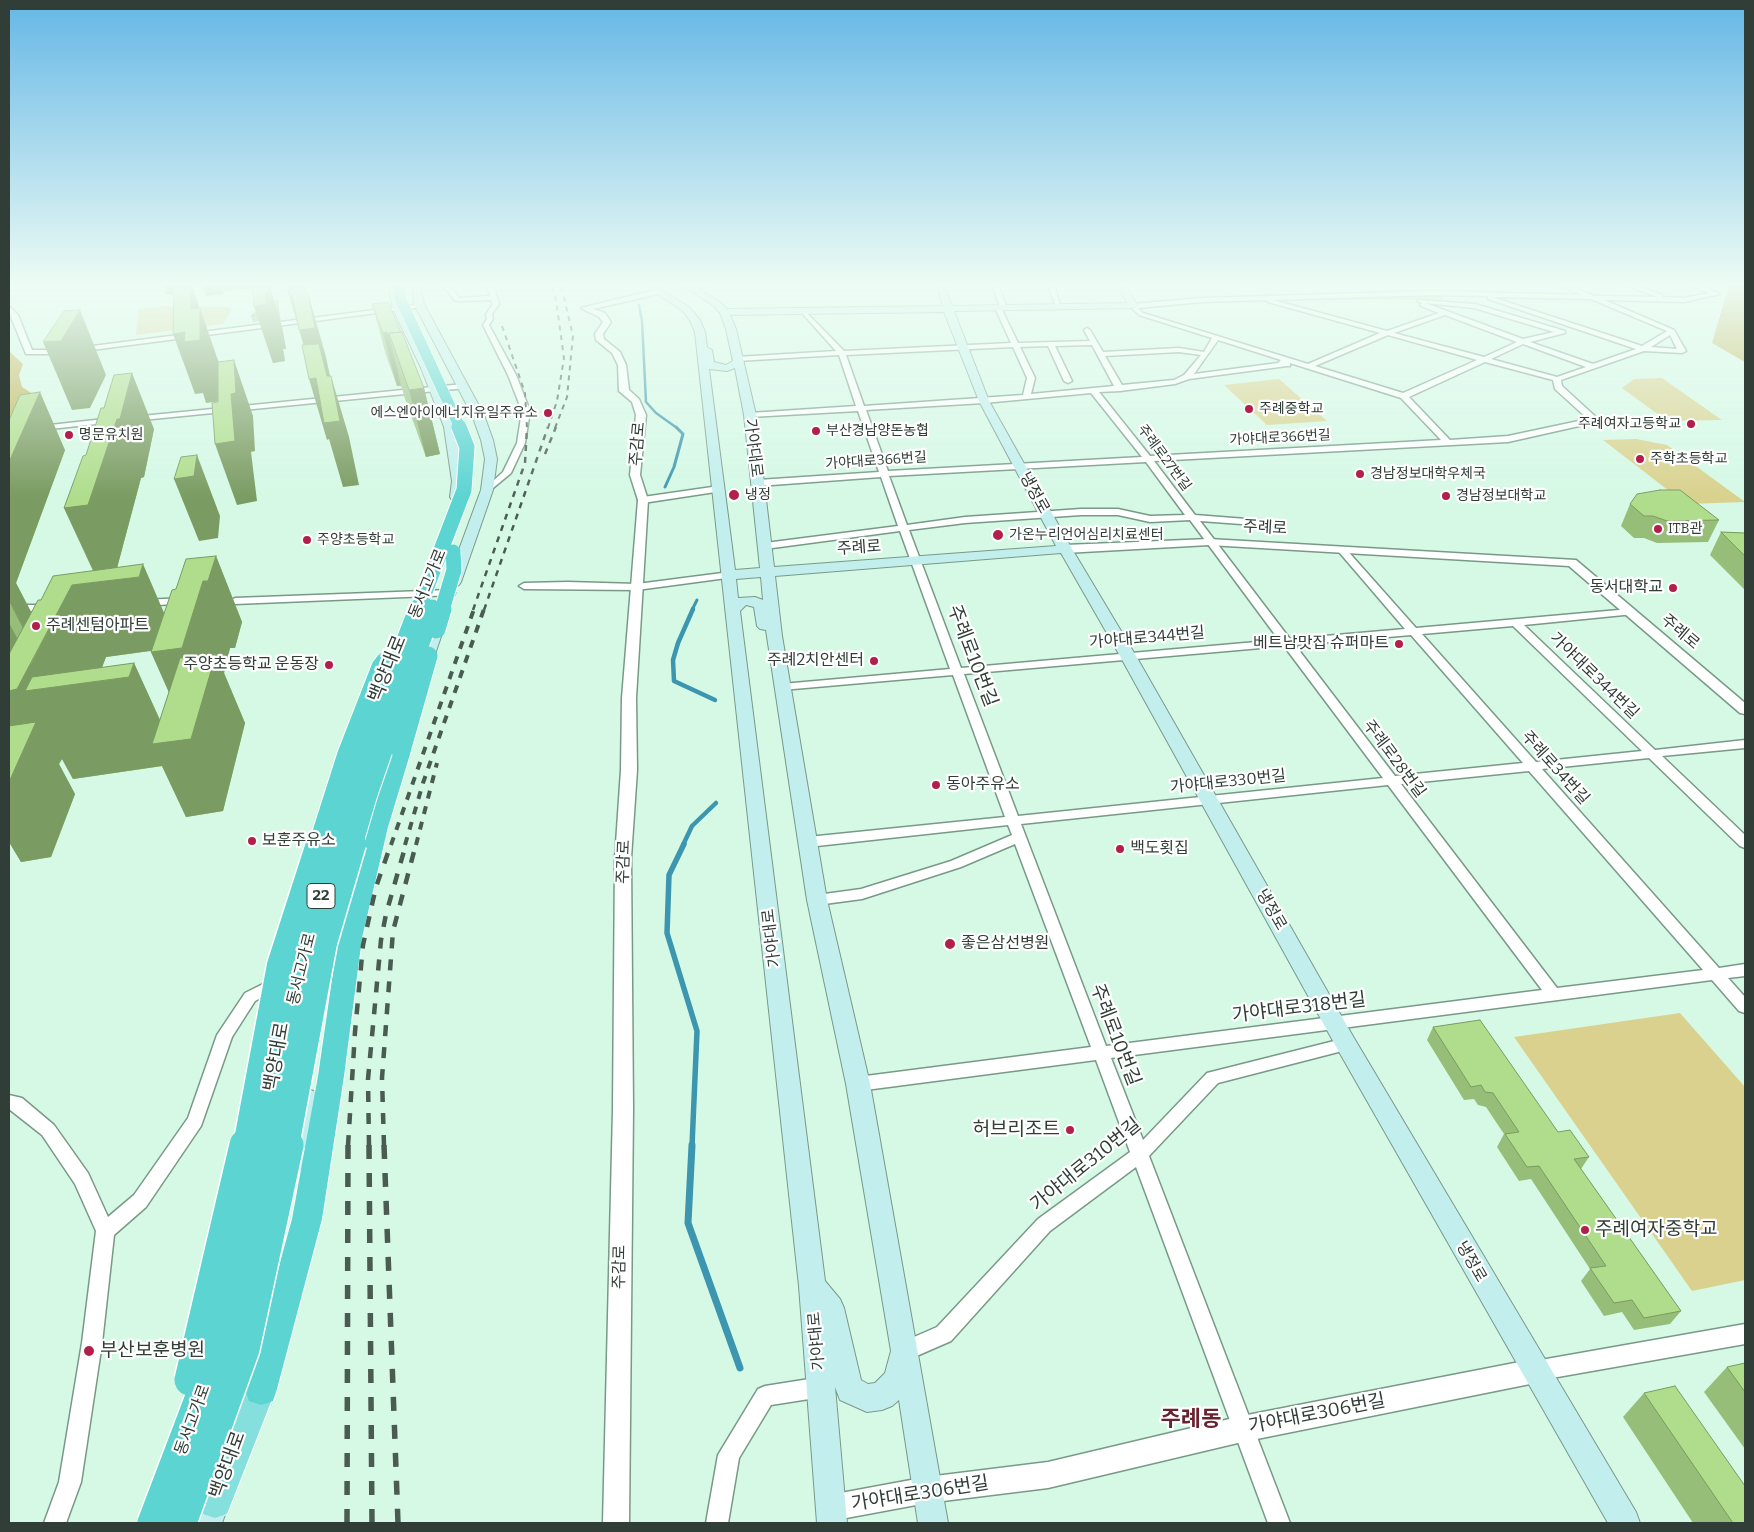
<!DOCTYPE html>
<html>
<head>
<meta charset="utf-8">
<style>
  body { margin:0 }
  #map { position:relative; width:1754px; height:1532px; overflow:hidden; background:#d6f9e6; font-family:Bitter,serif }
  canvas { display:block }
  .frame { position:absolute; inset:0; border:10px solid #303e37; pointer-events:none }
</style>
</head>
<body>
<div id="map">
<canvas width="1754" height="1532"></canvas>
<div class="frame"></div>
</div>
<script>
const ctx = document.querySelector('canvas').getContext('2d');
ctx.lineJoin = 'round';
function paint(path, color) {
  ctx.fillStyle = color;
  ctx.fill(path, 'evenodd');
}
function shape(rows) {
  const path = new Path2D();
  for (const r of rows) {
    path.moveTo(r[0], r[1]);
    for (let i = 2; i < r.length; i += 2) path.lineTo(r[i], r[i + 1]);
  }
  return path;
}
function stroke(path, color, width, dash) {
  ctx.strokeStyle = color;
  ctx.lineWidth = width;
  ctx.lineCap = dash ? 'butt' : 'round';
  ctx.setLineDash(dash || []);
  ctx.stroke(path);
}
function label(font, color, halo, rows, align = 'center') {
  ctx.font = font + ' Bitter,"Noto Sans KR",serif';
  ctx.lineWidth = 4.5;
  ctx.setLineDash([]);
  ctx.textBaseline = 'middle';
  ctx.strokeStyle = halo;
  ctx.fillStyle = color;
  for (const [text, x, y, turn = 0] of rows) {
    ctx.save();
    ctx.translate(x, y);
    ctx.rotate((+turn || 0) * Math.PI / 180);
    ctx.textAlign = isNaN(turn) ? turn : align;
    if (halo) ctx.strokeText(text, 0, 0);
    ctx.fillText(text, 0, 0);
    ctx.restore();
  }
}
paint(shape([
  [1442,295,1442,300,1287,300,1286,298],
  [166,306,226,307,232,309,223,324,136,335,139,309],
  [1662,378,1722,420,1667,421,1622,388,1634,379],
  [1279,379,1327,421,1267,425,1224,385],
  [1636,439,1667,445,1745,502,1686,504,1603,440],
  [1680,1013,1745,1087,1745,1280,1692,1291,1514,1037]
]), '#d9d18d');
paint(shape([
  [1729,285,1745,285,1745,362,1712,343],
  [9,351,23,364,19,375,22,387,36,396,9,488]
]), '#bfb252');
stroke(shape([
  [639,305,642,321,646,402,656,413,677,428]
]), '#3d96af', 2.5);
stroke(shape([
  [665,487,674,467,683,434,676,427],
  [692,610,697,600]
]), '#3d96af', 3);
stroke(shape([
  [693,609,678,643,673,660,674,681,715,700],
  [683,845,692,826,716,803]
]), '#3d96af', 4.5);
stroke(shape([
  [684,844,669,875,667,933,697,1031,692,1146]
]), '#3d96af', 5.5);
stroke(shape([
  [692,1145,688,1223,740,1368]
]), '#3d96af', 7);
const minor = shape([
  [439,285,447,285,453,289,459,298,490,296,487,285,493,285,499,304,492,314,493,319,489,325,516,375,530,411,525,443,511,473,487,493,483,490,503,472,517,443,522,411,508,375,483,325,487,319,486,314,493,304,491,300,457,301,454,300,448,291,439,285],
  [698,285,710,285,693,290,690,288,698,285],
  [992,285,998,285,1007,308,1002,310,1018,343,1090,341,1084,330,1087,328,1090,330,1103,352,1179,348,1204,352,1212,338,1139,315,1130,306,1133,304,1202,298,1433,291,1582,295,1560,285,1568,285,1594,296,1657,297,1627,285,1636,285,1662,295,1662,297,1684,298,1709,293,1690,285,1699,285,1720,294,1684,302,1604,300,1674,330,1686,351,1682,353,1644,351,1561,380,1562,386,1597,418,1597,422,1508,442,1154,461,1195,515,1285,522,1285,526,1282,527,1200,521,1290,639,1405,629,1339,552,1337,550,1342,547,1345,548,1416,628,1630,609,1635,612,1634,614,1524,625,1655,750,1745,740,1745,748,1662,756,1745,835,1745,848,1740,846,1649,758,1542,769,1719,968,1745,964,1745,976,1728,978,1745,997,1745,1013,1739,1011,1712,980,1111,1058,1143,1140,1207,1073,1346,1038,1352,1039,1354,1044,1352,1049,1346,1050,1218,1083,1149,1156,1290,1523,1268,1523,1136,1167,1050,1231,951,1341,905,1361,898,1358,895,1351,898,1344,937,1327,1038,1219,1130,1152,1096,1060,858,1091,852,1089,850,1084,852,1079,858,1077,1091,1047,1015,844,961,867,862,899,817,905,812,904,810,900,812,896,817,895,861,889,951,861,1012,835,1008,825,808,847,803,845,801,842,803,839,808,837,1005,817,953,675,782,690,776,687,782,684,950,669,900,531,765,549,760,546,765,543,898,526,881,477,758,486,754,483,758,480,879,472,858,411,750,417,746,415,750,413,856,406,839,355,737,361,733,359,737,357,836,351,802,313,802,311,804,310,844,351,1011,343,995,308,1000,307,992,285],
  [1433,295,1488,296,1488,299,1636,349,1593,364,1530,342,1565,333,1565,331,1475,304,1418,300,1418,302,1422,303,1420,305,1421,306,1439,313,1387,331,1273,300,1433,295],
  [1492,297,1591,299,1667,331,1642,346,1492,297],
  [1267,300,1268,302,1380,333,1308,364,1143,313,1138,308,1202,302,1267,300],
  [1425,303,1474,308,1554,332,1523,339,1425,303],
  [1445,315,1517,342,1484,357,1394,333,1445,315],
  [1388,335,1477,360,1403,393,1315,366,1388,335],
  [1670,335,1677,349,1651,347,1670,335],
  [1218,340,1281,360,1278,363,1194,374,1218,340],
  [1523,344,1586,367,1557,377,1491,359,1523,344],
  [1092,345,1114,386,1031,394,1035,378,1020,347,1048,346,1064,381,1068,383,1072,381,1055,346,1092,345],
  [1013,347,1027,378,1023,395,864,406,846,355,1013,347],
  [1179,352,1201,355,1184,375,1174,380,1122,385,1105,356,1179,352],
  [1485,362,1553,380,1555,389,1588,419,1508,436,1450,440,1409,397,1485,362],
  [1290,363,1401,398,1441,440,1150,456,1099,392,1120,391,1175,384,1189,379,1287,366,1290,366,1290,363],
  [1091,393,1142,457,888,471,866,410,984,403,1091,393],
  [1146,462,1185,515,1150,516,1118,509,1081,509,965,517,907,525,889,476,1146,462],
  [1081,515,1118,515,1150,522,1190,520,1279,640,961,668,909,530,965,523,1081,515],
  [1513,626,1642,751,1536,762,1422,634,1513,626],
  [1411,635,1523,763,1395,776,1295,645,1411,635],
  [1284,646,1383,778,1018,816,964,674,1284,646],
  [1529,771,1703,970,1557,988,1401,784,1529,771],
  [1388,785,1542,990,1106,1046,1021,824,1388,785],
  [1048,285,1054,285,1061,308,1056,307,1048,285],
  [421,304,424,306,423,307,61,354,26,354,9,312,9,306,18,315,32,350,61,350,421,304],
  [463,384,466,384,466,388,132,421,128,419,132,417,463,384],
  [113,418,117,420,116,422,50,429,46,427,50,425,113,418],
  [719,486,722,487,722,491,643,503,638,500,643,497,719,486],
  [730,572,735,575,734,577,637,590,524,589,519,586,524,583,568,582,637,584,730,572],
  [450,590,455,593,454,595,235,604,230,601,235,598,450,590],
  [185,598,189,599,190,601,189,603,143,606,138,603,143,600,185,598],
  [13,605,51,605,56,608,51,611,15,611,9,614,9,606,13,605],
  [277,977,282,979,285,983,282,987,255,1001,232,1037,201,1126,146,1207,114,1235,102,1343,81,1482,66,1523,44,1523,59,1482,82,1343,96,1231,75,1184,42,1135,9,1109,9,1095,22,1098,54,1125,88,1173,108,1217,134,1195,188,1118,217,1035,245,993,277,977],
  [1745,1324,1745,1344,1535,1381,1528,1378,1525,1371,1528,1364,1535,1361,1745,1324],
  [822,1377,829,1380,832,1387,829,1394,822,1397,771,1405,739,1458,728,1523,706,1523,718,1455,758,1389,765,1386,822,1377]
]);
const tertiary = shape([
  [659,289,662,289,662,293,593,309,605,313,611,322,603,334,604,339,620,352,626,365,629,390,639,399,646,415,640,475,648,500,636,698,637,770,631,858,633,1109,629,1523,603,1523,613,1109,615,858,621,770,622,698,638,500,630,475,636,415,632,402,619,391,618,365,612,353,596,340,595,334,603,322,599,317,581,308,659,289],
  [1209,539,1576,560,1745,703,1745,714,1740,713,1569,566,1209,545,1065,553,1059,549,1065,545,1209,539],
  [1535,1359,1544,1362,1547,1371,1544,1380,1535,1383,1242,1442,1048,1488,927,1503,830,1521,821,1517,817,1508,821,1499,830,1495,927,1477,1048,1462,1242,1416,1535,1359]
]);
const secondary = shape([
  [388,285,396,285,403,309,431,368,456,427,464,481,460,500,452,500,450,497,452,481,444,427,421,368,393,309,388,285],
  [412,285,420,285,424,304,484,415,493,440,497,459,493,490,461,582,459,585,454,586,449,585,447,582,481,490,485,459,481,440,472,415,414,304,412,285],
  [644,285,654,285,689,307,700,320,705,332,707,347,712,350,714,362,726,365,733,361,726,329,720,313,714,306,682,285,692,285,720,302,727,309,943,306,936,285,944,285,952,306,1127,303,1117,285,1125,285,1138,306,1136,308,954,311,989,401,1072,549,1136,656,1354,1038,1636,1512,1640,1523,1608,1523,1338,1050,1120,656,1061,553,775,576,782,636,827,900,870,1084,948,1523,918,1523,899,1400,892,1406,882,1410,867,1412,840,1400,835,1387,847,1523,817,1523,799,1286,695,332,690,321,683,311,644,285],
  [944,312,979,401,1056,546,774,567,756,415,736,329,730,315,944,312],
  [735,368,744,415,760,568,735,570,709,369,727,371,735,368],
  [761,577,763,600,755,597,738,598,736,579,761,577],
  [746,605,754,607,757,626,760,629,766,630,807,900,846,1084,891,1351,885,1373,875,1383,868,1384,861,1380,844,1308,840,1299,825,1281,740,611,746,605],
  [441,612,446,613,448,616,430,669,428,672,416,672,414,669,434,616,436,613,441,612],
  [308,1089,316,1092,320,1099,309,1160,306,1168,297,1171,288,1168,285,1160,296,1099,300,1092,308,1089],
  [218,1478,229,1482,233,1493,222,1523,192,1523,207,1482,218,1478]
]);
const primary = shape([
  [261,1374,272,1378,276,1389,227,1514,215,1518,203,1514,199,1502,250,1378,261,1374]
]);
const trunk = shape([
  [401,745,408,747,411,751,388,827,362,938,344,1076,322,1219,277,1389,273,1401,261,1405,249,1401,245,1389,292,1219,318,1076,338,938,366,827,391,751,394,747,401,745]
]);
stroke(minor, '#799988', 3);
stroke(tertiary, '#799988', 3);
stroke(secondary, '#799988', 2);
stroke(primary, '#fff', 2);
stroke(trunk, '#fff', 2);
paint(minor, '#fff');
paint(tertiary, '#fff');
paint(secondary, '#c2efee');
paint(primary, '#84dfdd');
paint(trunk, '#5bd4d2');
stroke(shape([
  [502,326,525,393,527,428],
  [548,428,557,401,564,358,556,300,551,285],
  [555,428,567,397,573,336,561,285]
]), '#4a5b52', 2, [5, 5]);
stroke(shape([
  [545,454,556,427],
  [473,610,525,463,527,427],
  [484,610,548,427]
]), '#4a5b52', 2.5, [6, 6]);
stroke(shape([
  [391,845,474,609],
  [405,845,423,783,484,609],
  [416,845,437,763]
]), '#4a5b52', 4, [8, 8]);
stroke(shape([
  [348,1146,355,1032,363,945,376,887,391,844],
  [369,1146,368,1079,381,940,386,914,406,844],
  [384,1146,382,1078,393,931,416,844]
]), '#4a5b52', 4.5, [11, 11]);
stroke(shape([
  [369,1145,372,1523],
  [384,1145,398,1523],
  [347,1523,348,1145]
]), '#4a5b52', 5.5, [14, 14]);
const trunkBridgeFar4 = shape([
  [398,285,400,298,460,428]
]);
const trunkBridgeFar3 = shape([
  [418,610,464,490,467,447,459,427],
  [442,610,454,570,453,552]
]);
const trunkBridgeFar2 = shape([
  [436,629,442,609],
  [401,751,428,656],
  [318,845,347,754,381,667,385,662],
  [336,845,385,695,418,609],
  [353,845,367,797,432,609]
]);
const trunkBridgeFar1 = shape([
  [245,1146,279,965,318,844],
  [265,1146,295,986,336,844],
  [287,1146,325,943,354,844]
]);
const trunkBridge = shape([
  [190,1380,245,1145],
  [153,1523,221,1344,265,1145],
  [181,1523,244,1349,288,1145]
]);
stroke(trunkBridgeFar4, '#fff', 12, []);
stroke(trunkBridgeFar3, '#fff', 17, []);
stroke(trunkBridgeFar2, '#fff', 21, []);
stroke(trunkBridgeFar1, '#fff', 27, []);
stroke(trunkBridge, '#fff', 34, []);
stroke(trunkBridgeFar4, '#5bd4d2', 11);
stroke(trunkBridgeFar3, '#5bd4d2', 15);
stroke(trunkBridgeFar2, '#5bd4d2', 19);
stroke(trunkBridgeFar1, '#5bd4d2', 24);
stroke(trunkBridge, '#5bd4d2', 31);
paint(shape([
  [203,285,274,285,274,286,270,287,274,301,278,306,281,320,280,320,282,327,286,349,283,349,285,361,273,363,259,321,253,322,251,316,256,312,254,306,252,288,223,291,223,294,206,296],
  [372,304,424,388,440,454,426,457,404,396,402,388,401,386,397,386,386,355],
  [9,420,65,450,16,583,31,613,41,600,93,571,64,508,86,455,154,429,144,477,141,478,117,568,164,613,176,589,216,556,242,622,235,648,230,648,224,673,245,723,223,811,186,817,162,766,73,779,62,759,59,764,75,794,51,857,21,862,9,842],
  [151,651,151,652,169,692,160,720,134,663,102,668,106,657],
  [1630,504,1719,520,1708,542,1657,543,1644,538,1634,538,1621,526],
  [1721,532,1745,533,1745,590,1710,555],
  [1433,1027,1558,1132,1589,1157,1581,1169,1681,1311,1670,1324,1634,1330,1622,1312,1604,1316,1581,1281,1590,1269,1531,1179,1519,1181,1497,1147,1504,1134,1486,1107,1478,1105,1474,1099,1464,1100,1427,1040],
  [1745,1363,1745,1449,1704,1392,1727,1367],
  [1644,1393,1745,1523,1693,1523,1623,1417]
]), '#96be78');
paint(shape([
  [163,285,188,285,183,293,166,295],
  [190,285,192,285,200,310,200,308,220,366,221,401,206,403,203,393,195,394,173,334,191,309],
  [203,285,274,285,274,286,270,287,282,327,286,349,283,349,285,361,273,363,254,306,265,293,268,287,223,291,223,294,206,296],
  [308,293,326,357,334,395,331,376,349,437,359,485,343,487,329,439,327,440,309,379,313,378,289,295],
  [80,310,106,375,90,408,72,410,43,342],
  [387,332,401,386,397,386,383,333],
  [389,334,402,388,388,335],
  [234,360,253,416,255,451,251,452,257,501,237,505,215,444,231,394],
  [132,373,154,429,144,477,141,478,117,568,94,572,64,508,117,419],
  [424,388,440,454,426,457,409,390],
  [40,392,65,450,16,583,37,623,27,636,9,601,9,462],
  [197,455,220,516,218,538,199,541,174,479],
  [216,556,242,622,235,648,230,648,224,673,245,723,223,811,186,817,162,766,73,779,62,759,59,764,75,794,51,857,21,862,9,842,9,782,21,755,9,732,9,623,31,664,72,585,139,577,143,564,174,636,170,648,106,657,96,682,129,677,134,663,170,742,191,739,196,720,182,722,151,652,182,648,203,581,208,581]
]), '#7a9b61');
const building = shape([
  [174,285,190,285,191,309,200,308,200,340,184,342,185,332,173,334,174,285],
  [252,285,268,285,269,292,265,293,267,304,254,306,252,285],
  [287,285,304,285,306,294,308,293,315,328,299,330,292,295,289,295,287,285],
  [277,300,279,314,278,314,274,301,277,300],
  [388,302,401,332,389,333,389,334,388,335,387,332,383,333,372,304,388,302],
  [80,310,61,341,43,342,64,311,80,310],
  [256,312,257,315,251,316,256,312],
  [402,332,424,388,409,390,389,333,402,332],
  [319,344,327,376,331,376,340,421,324,423,316,378,309,379,302,345,319,344],
  [234,360,236,393,231,394,235,441,215,444,212,403,218,402,218,362,234,360],
  [132,373,120,419,117,419,88,505,64,508,83,456,86,455,101,408,104,408,114,375,132,373],
  [40,392,9,462,9,420,20,395,40,392],
  [197,455,194,476,174,479,181,457,197,455],
  [1660,490,1680,490,1719,520,1667,521,1653,516,1644,516,1630,504,1637,494,1660,490],
  [1721,532,1745,533,1745,556,1721,532],
  [216,556,208,581,203,581,182,648,151,652,172,590,176,589,186,559,216,556],
  [143,564,139,577,72,585,17,689,9,691,9,654,38,600,41,600,53,576,143,564],
  [216,654,191,739,152,744,180,658,216,654],
  [134,663,129,677,25,691,32,677,134,663],
  [36,722,9,782,9,726,36,722],
  [1480,1020,1558,1132,1570,1130,1589,1157,1574,1159,1681,1311,1644,1318,1632,1300,1614,1303,1590,1268,1606,1266,1539,1166,1527,1167,1505,1134,1519,1132,1493,1093,1485,1092,1481,1085,1471,1087,1433,1027,1480,1020],
  [1745,1363,1745,1392,1727,1367,1745,1363],
  [1675,1386,1745,1486,1745,1523,1733,1523,1644,1393,1675,1386]
]);
paint(building, '#afdd8b');
stroke(building, '#7a9b61', 1);
const sky = ctx.createLinearGradient(0, 0, 0, 499);
sky.addColorStop(0, '#65b7e6');
sky.addColorStop(0.57, '#edfcf4');
sky.addColorStop(1, '#edfcf400');
ctx.fillStyle = sky;
ctx.fillRect(0, 0, 1754, 499);
for (const [x, y, r, color] of [
  [1249,409,5,"#b11f4a"],
  [548,413,5,"#b11f4a"],
  [1691,424,5,"#b11f4a"],
  [816,431,5,"#b11f4a"],
  [69,435,5,"#b11f4a"],
  [1640,459,5,"#b11f4a"],
  [1360,474,5,"#b11f4a"],
  [734,495,6,"#b11f4a"],
  [1446,496,5,"#b11f4a"],
  [1658,529,5,"#b11f4a"],
  [998,535,6,"#b11f4a"],
  [307,540,5,"#b11f4a"],
  [1673,588,5,"#b11f4a"],
  [36,626,5,"#b11f4a"],
  [1399,644,5,"#b11f4a"],
  [874,661,5,"#b11f4a"],
  [329,665,5,"#b11f4a"],
  [936,785,5,"#b11f4a"],
  [252,841,5,"#b11f4a"],
  [1120,849,5,"#b11f4a"],
  [950,944,6,"#b11f4a"],
  [1070,1130,5,"#b11f4a"],
  [1585,1230,5,"#b11f4a"],
  [89,1351,6,"#b11f4a"]
]) {
  const dot = new Path2D();
  dot.arc(x, y, r, 0, 2 * Math.PI);
  ctx.fillStyle = color;
  ctx.fill(dot);
  stroke(dot, '#fff', 2);
}
label('14px', '#303e37', '#fff', [
  ["주례중학교",1259,409],
  ["에스엔아이에너지유일주유소",538,413,"right"],
  ["주례여자고등학교",1681,424,"right"],
  ["부산경남양돈농협",826,431],
  ["명문유치원",79,435],
  ["주학초등학교",1650,459],
  ["경남정보대학우체국",1370,474],
  ["냉정",745,495],
  ["경남정보대학교",1456,496],
  ["ITB관",1668,529],
  ["가온누리언어심리치료센터",1009,535],
  ["주양초등학교",317,540]
], 'left');
label('14px', '#303e37', '#fff', [
  ["가야대로366번길",1280,438,-3],
  ["주례로27번길",1164,458,53],
  ["가야대로366번길",876,461,-4]
]);
for (const [x, y, w] of [
  [321,896,28]
]) {
  const box = new Path2D();
  box.roundRect(x - w / 2, y - 12.5, w, 25, 4);
  ctx.fillStyle = '#fff';
  ctx.fill(box);
  stroke(box, '#303e37', 1);
}
label('bold 15px', '#303e37', null, [
  ["22",321,896]
]);
label('16px', '#303e37', '#fff', [
  ["주감로",638,444,-85],
  ["가야대로",753,448,83],
  ["냉정로",1034,493,61],
  ["주례로",1265,528,3],
  ["주례로",859,548,-4],
  ["동서고가로",428,584,-68],
  ["주례로",1680,632,40],
  ["가야대로344번길",1147,638,-5],
  ["가야대로344번길",1594,676,44],
  ["주례로28번길",1394,759,53],
  ["주례로34번길",1555,768,48],
  ["가야대로330번길",1228,782,-6],
  ["주감로",624,862,-88],
  ["냉정로",1271,910,60],
  ["가야대로",772,938,-97],
  ["동서고가로",302,969,-76],
  ["냉정로",1471,1262,60],
  ["주감로",620,1267,-89],
  ["가야대로",817,1341,-95],
  ["동서고가로",193,1420,-70]
]);
label('16px', '#303e37', '#fff', [
  ["동서대학교",1663,588,"right"],
  ["주례센텀아파트",46,626],
  ["베트남맛집 슈퍼마트",1389,644,"right"],
  ["주례2치안센터",864,661,"right"],
  ["주양초등학교 운동장",319,665,"right"],
  ["동아주유소",946,785],
  ["보훈주유소",262,841],
  ["백도횟집",1130,849],
  ["좋은삼선병원",961,944]
], 'left');
label('19px', '#303e37', '#fff', [
  ["주례로10번길",972,656,69],
  ["백양대로",388,669,-68],
  ["가야대로318번길",1299,1008,-7],
  ["주례로10번길",1115,1035,69],
  ["백양대로",277,1057,-80],
  ["가야대로310번길",1086,1165,-39],
  ["가야대로306번길",1317,1414,-11],
  ["백양대로",228,1465,-70],
  ["가야대로306번길",920,1494,-9]
]);
label('19px', '#303e37', '#fff', [
  ["허브리조트",1060,1130,"right"],
  ["주례여자중학교",1595,1230],
  ["부산보훈병원",100,1351]
], 'left');
label('bold 22px', '#682331', '#fff', [
  ["주례동",1191,1420]
]);
</script>
</body>
</html>
